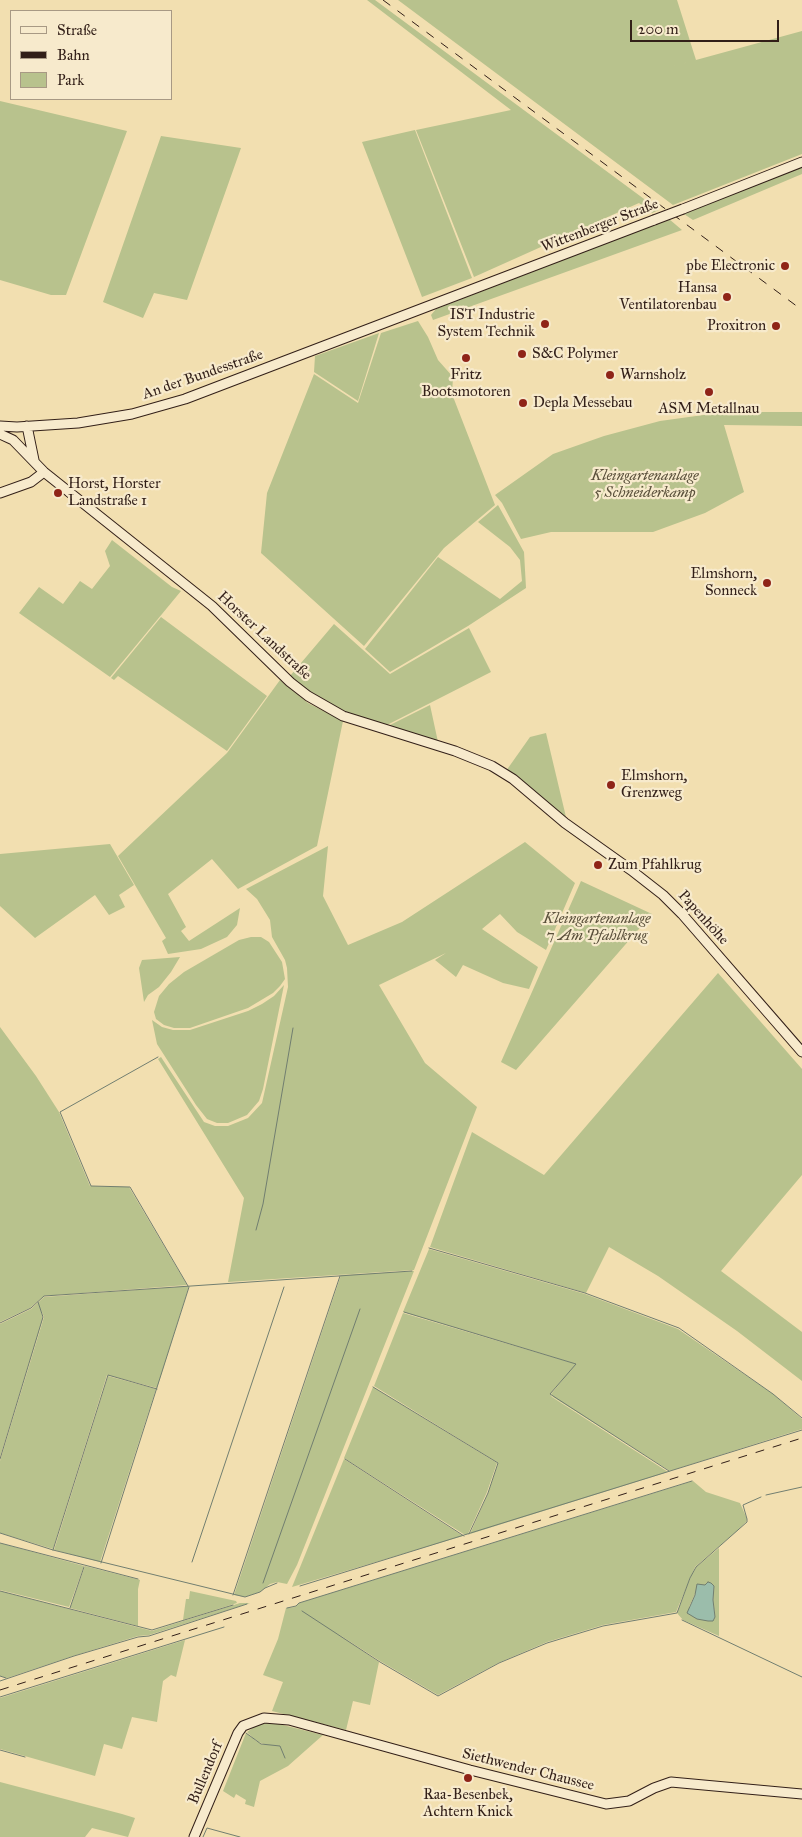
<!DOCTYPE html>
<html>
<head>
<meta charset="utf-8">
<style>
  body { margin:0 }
  #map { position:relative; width:802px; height:1837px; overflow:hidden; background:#f2dfb0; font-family:"IM FELL Great Primer",serif }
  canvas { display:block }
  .legend { position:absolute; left:10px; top:10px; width:162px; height:90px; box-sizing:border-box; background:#f7eacc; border:1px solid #a89984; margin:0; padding:6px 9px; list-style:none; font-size:15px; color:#321f18 }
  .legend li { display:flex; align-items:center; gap:10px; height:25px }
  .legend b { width:25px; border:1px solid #a89984 }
  .scale { position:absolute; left:630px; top:20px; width:149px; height:22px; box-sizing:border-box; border:2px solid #321f18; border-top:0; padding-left:6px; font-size:15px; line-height:18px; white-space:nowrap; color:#321f18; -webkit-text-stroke:4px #f7eacc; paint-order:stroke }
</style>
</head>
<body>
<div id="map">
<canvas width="802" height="1837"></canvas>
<ul class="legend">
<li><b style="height:6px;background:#f7eacc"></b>Straße</li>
<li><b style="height:6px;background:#321f18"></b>Bahn</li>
<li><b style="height:14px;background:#b8c28d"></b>Park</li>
</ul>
<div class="scale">200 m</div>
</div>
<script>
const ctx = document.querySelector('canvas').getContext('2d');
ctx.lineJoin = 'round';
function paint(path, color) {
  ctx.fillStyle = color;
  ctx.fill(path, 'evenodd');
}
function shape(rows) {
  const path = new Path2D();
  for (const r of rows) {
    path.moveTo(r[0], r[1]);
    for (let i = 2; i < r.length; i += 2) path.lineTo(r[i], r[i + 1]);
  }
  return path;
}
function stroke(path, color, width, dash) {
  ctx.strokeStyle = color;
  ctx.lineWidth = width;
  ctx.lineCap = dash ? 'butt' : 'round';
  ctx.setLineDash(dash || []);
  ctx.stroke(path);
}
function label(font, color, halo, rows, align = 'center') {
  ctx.font = font + ' "IM FELL Great Primer",serif';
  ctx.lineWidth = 4.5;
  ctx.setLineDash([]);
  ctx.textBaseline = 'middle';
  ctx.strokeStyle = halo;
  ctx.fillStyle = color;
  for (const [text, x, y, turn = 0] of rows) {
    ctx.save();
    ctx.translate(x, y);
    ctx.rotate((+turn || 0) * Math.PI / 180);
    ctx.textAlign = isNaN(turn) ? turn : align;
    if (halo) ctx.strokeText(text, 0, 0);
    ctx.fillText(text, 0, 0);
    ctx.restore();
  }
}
paint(shape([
  [367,0,375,0,659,210,652,213,639,203,474,277,416,130,511,110],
  [398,0,677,0,696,60,652,72,802,31,802,154,673,205],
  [0,101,127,131,66,295,51,295,0,280],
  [415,130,472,278,422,297,362,142],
  [161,136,241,148,187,300,154,293,143,318,103,302],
  [802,166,802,174,693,220,684,214],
  [669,219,682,230,433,320,431,315,436,309],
  [418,321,428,337,438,360,453,377,452,394,495,505,444,548,364,646,261,553,267,493,314,374,358,403,381,333],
  [379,333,358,401,314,372,315,356],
  [725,412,802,412,802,426,724,425,744,492,705,513,653,532,551,532,521,539,502,503,495,495,553,454,604,436,660,421],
  [498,505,524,552,526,588,468,626,390,672,365,649,438,557,500,599,522,581,520,560,510,547,478,522],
  [112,540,172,587,181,591,110,677,19,613,39,587,63,604,80,581,92,589,110,566,105,551],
  [161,617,267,696,227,751,118,676,114,680,111,678],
  [334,624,390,674,469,628,491,672,387,725,354,716,311,694,290,676],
  [280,680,308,703,343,721,317,846,238,889,212,859,168,894,186,927,181,931,189,941,240,908,237,925,227,937,201,949,168,954,162,941,166,938,118,856,227,753],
  [430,705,438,742,388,726],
  [546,733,566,817,506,771,530,737],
  [525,842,575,883,546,950,517,932,500,914,482,929,538,967,529,989,503,983,463,965,456,977,435,960,446,953,379,985,425,1063,477,1107,414,1270,228,1282,244,1198,158,1059,161,1057,204,1122,215,1126,228,1126,248,1118,262,1103,288,987,287,968,285,960,272,937,270,920,257,899,246,889,328,846,323,896,348,945,402,922],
  [110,844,134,885,119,895,125,907,109,915,95,895,35,938,0,906,0,854],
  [581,881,652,914,516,1070,501,1062],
  [251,937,261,937,269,942,282,962,285,979,280,986,273,993,248,1008,190,1028,174,1028,164,1025,156,1019,154,1012,159,996,169,984,184,972,239,940],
  [180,957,171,972,159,987,148,995,144,1002,139,968,142,960],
  [718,973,802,1069,802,1175,721,1271,802,1332,802,1381,737,1331,658,1276,609,1247,586,1293,430,1247,472,1132,544,1175],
  [284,985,263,1089,259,1101,247,1115,228,1123,217,1123,207,1119,196,1105,157,1044,152,1020,162,1027,173,1030,190,1030,248,1011,262,1004,274,996],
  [0,1027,36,1076,59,1112,90,1186,129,1187,187,1285,44,1296,30,1308,0,1322],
  [429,1249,585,1294,678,1329,773,1394,802,1419,802,1429,670,1471,553,1397,551,1394,565,1377,550,1394,552,1397,668,1472,470,1534,488,1493,498,1463,374,1386,403,1313,576,1364,403,1312],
  [414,1271,297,1565,287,1584,277,1582,270,1584,260,1592,245,1597,234,1595,341,1275],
  [189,1286,157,1388,107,1375,53,1549,0,1533,0,1461,44,1317,41,1310,43,1318,0,1457,0,1324,31,1309,44,1297],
  [108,1376,156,1389,100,1562,54,1550],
  [373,1387,497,1463,487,1492,468,1534,465,1535,344,1458],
  [344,1459,463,1536,292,1587],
  [693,1481,706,1492,740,1503,747,1519,746,1522,738,1530,695,1567,676,1612,603,1625,547,1642,498,1663,438,1695,380,1661,335,1632,379,1662,370,1705,353,1701,346,1730,272,1711,283,1682,263,1675,278,1639,286,1608,295,1607,299,1603],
  [0,1543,84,1566,69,1607,0,1590],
  [719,1548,719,1636,683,1620,677,1613,690,1578,696,1567],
  [708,1582,711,1583,714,1586,713,1600,715,1617,689,1607,699,1585,706,1585],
  [85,1566,140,1580,138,1589,138,1626,70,1608],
  [0,1591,152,1631,240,1603,250,1603,149,1635,138,1636,73,1656,7,1678,0,1676],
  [190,1591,236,1601,237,1603,183,1620,186,1599,189,1599],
  [185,1640,176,1677,171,1675,163,1681,157,1722,132,1717,122,1749,104,1744,95,1776,0,1749,0,1698],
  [271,1722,323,1735,288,1766,260,1781,254,1807,245,1804,246,1800,236,1794,234,1798,223,1791,246,1733,261,1744,266,1745,256,1741,247,1732,257,1725],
  [0,1782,122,1814,135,1818,128,1837,92,1828,85,1837,0,1837]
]), '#b8c28d');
const water = shape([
  [708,1582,711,1583,714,1586,713,1600,715,1617,713,1621,708,1621,697,1619,687,1613,695,1595,697,1584,705,1585,708,1582]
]);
paint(water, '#9bbdab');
stroke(water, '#717e70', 1);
stroke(shape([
  [158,1057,60,1112,91,1186,130,1187,188,1286],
  [256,1230,263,1204,293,1028],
  [429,1248,585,1293,679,1328,773,1394,802,1418],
  [404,1312,576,1364,550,1394,669,1471],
  [0,1323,31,1308,44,1296,412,1271],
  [373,1387,498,1463,488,1493,469,1534],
  [0,1459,43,1317,38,1302],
  [345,1459,464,1536],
  [766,1495,802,1487],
  [0,1533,53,1550,245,1597,260,1592,265,1588,277,1583],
  [0,1543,138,1579],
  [53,1550,108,1375,157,1389],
  [192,1562,284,1287],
  [101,1563,189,1287],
  [263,1583,360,1309],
  [300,1586,802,1430],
  [0,1591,152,1630,233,1605],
  [233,1595,340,1276],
  [70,1608,84,1567],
  [287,1608,296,1606,299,1603,692,1481],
  [302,1611,380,1662,438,1696,499,1663,547,1643,603,1626,677,1613,690,1578,696,1567,747,1522,747,1519,743,1505,761,1497],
  [682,1620,802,1677],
  [0,1676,6,1678],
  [0,1681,74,1656,138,1637,149,1636,247,1604],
  [0,1697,224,1627],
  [246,1733,261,1744,280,1746,285,1758],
  [0,1750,25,1757],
  [203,1837,207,1828,240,1837]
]), '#717e70', 1);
const secondary = shape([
  [683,209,802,162],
  [0,426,17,427,78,423,132,414,185,399,654,220],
  [27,426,34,460],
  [0,434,13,440,44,472,212,606,290,682,308,696,343,716,455,751,492,766,513,779,565,823,631,870,663,895,682,914,802,1052],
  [0,493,31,482,44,472],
  [194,1837,238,1733,243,1726,264,1718,289,1720,470,1770,606,1804,629,1801,654,1788,671,1782,802,1794]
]);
stroke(secondary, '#321f18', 11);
stroke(secondary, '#f7eacc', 9);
stroke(shape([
  [383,0,802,310],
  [0,1690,802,1438]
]), '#321f18', 1, [9, 9]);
const secondaryBridge = shape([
  [654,220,683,209]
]);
stroke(secondaryBridge, '#321f18', 11, []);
stroke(secondaryBridge, '#f7eacc', 9);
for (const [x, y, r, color] of [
  [785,266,5,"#8f2418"],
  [727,297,5,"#8f2418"],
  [545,324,5,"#8f2418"],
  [776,326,5,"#8f2418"],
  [522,354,5,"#8f2418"],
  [466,358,5,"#8f2418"],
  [610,375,5,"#8f2418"],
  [709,392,5,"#8f2418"],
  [523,403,5,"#8f2418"],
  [58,493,5,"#8f2418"],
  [767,583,5,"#8f2418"],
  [611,785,5,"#8f2418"],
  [598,865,5,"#8f2418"],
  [468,1778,5,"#8f2418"]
]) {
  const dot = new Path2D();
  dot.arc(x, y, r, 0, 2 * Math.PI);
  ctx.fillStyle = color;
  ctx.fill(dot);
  stroke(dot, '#f7eacc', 2);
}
label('15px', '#321f18', '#f7eacc', [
  ["Wittenberger Straße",600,226,-21],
  ["An der Bundesstraße",203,375,-19],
  ["Horster Landstraße",264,636,43],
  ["Papenhöhe",703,918,48],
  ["Siethwender Chaussee",528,1770,14],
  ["Bullendorf",206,1773,-67]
]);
label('15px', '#321f18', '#f7eacc', [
  ["pbe Electronic",775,266,"right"],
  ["Hansa",717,288,"right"],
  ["Ventilatorenbau",717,305,"right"],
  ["IST Industrie",535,315,"right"],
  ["System Technik",535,332,"right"],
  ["Proxitron",766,326,"right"],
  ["S&C Polymer",532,354],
  ["Fritz",466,375,"center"],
  ["Bootsmotoren",466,392,"center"],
  ["Warnsholz",620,375],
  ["Depla Messebau",533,403],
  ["ASM Metallnau",709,409,"center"],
  ["Horst, Horster",68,484],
  ["Landstraße 1",68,501],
  ["Elmshorn,",757,574,"right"],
  ["Sonneck",757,591,"right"],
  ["Elmshorn,",621,776],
  ["Grenzweg",621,793],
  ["Zum Pfahlkrug",608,865],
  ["Raa-Besenbek,",468,1795,"center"],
  ["Achtern Knick",468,1812,"center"]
], 'left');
label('italic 15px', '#5a503b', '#f7eacc', [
  ["Kleingartenanlage",645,476],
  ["5 Schneiderkamp",645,493],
  ["Kleingartenanlage",597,919],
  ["7 Am Pfahlkrug",597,936]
]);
</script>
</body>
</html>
